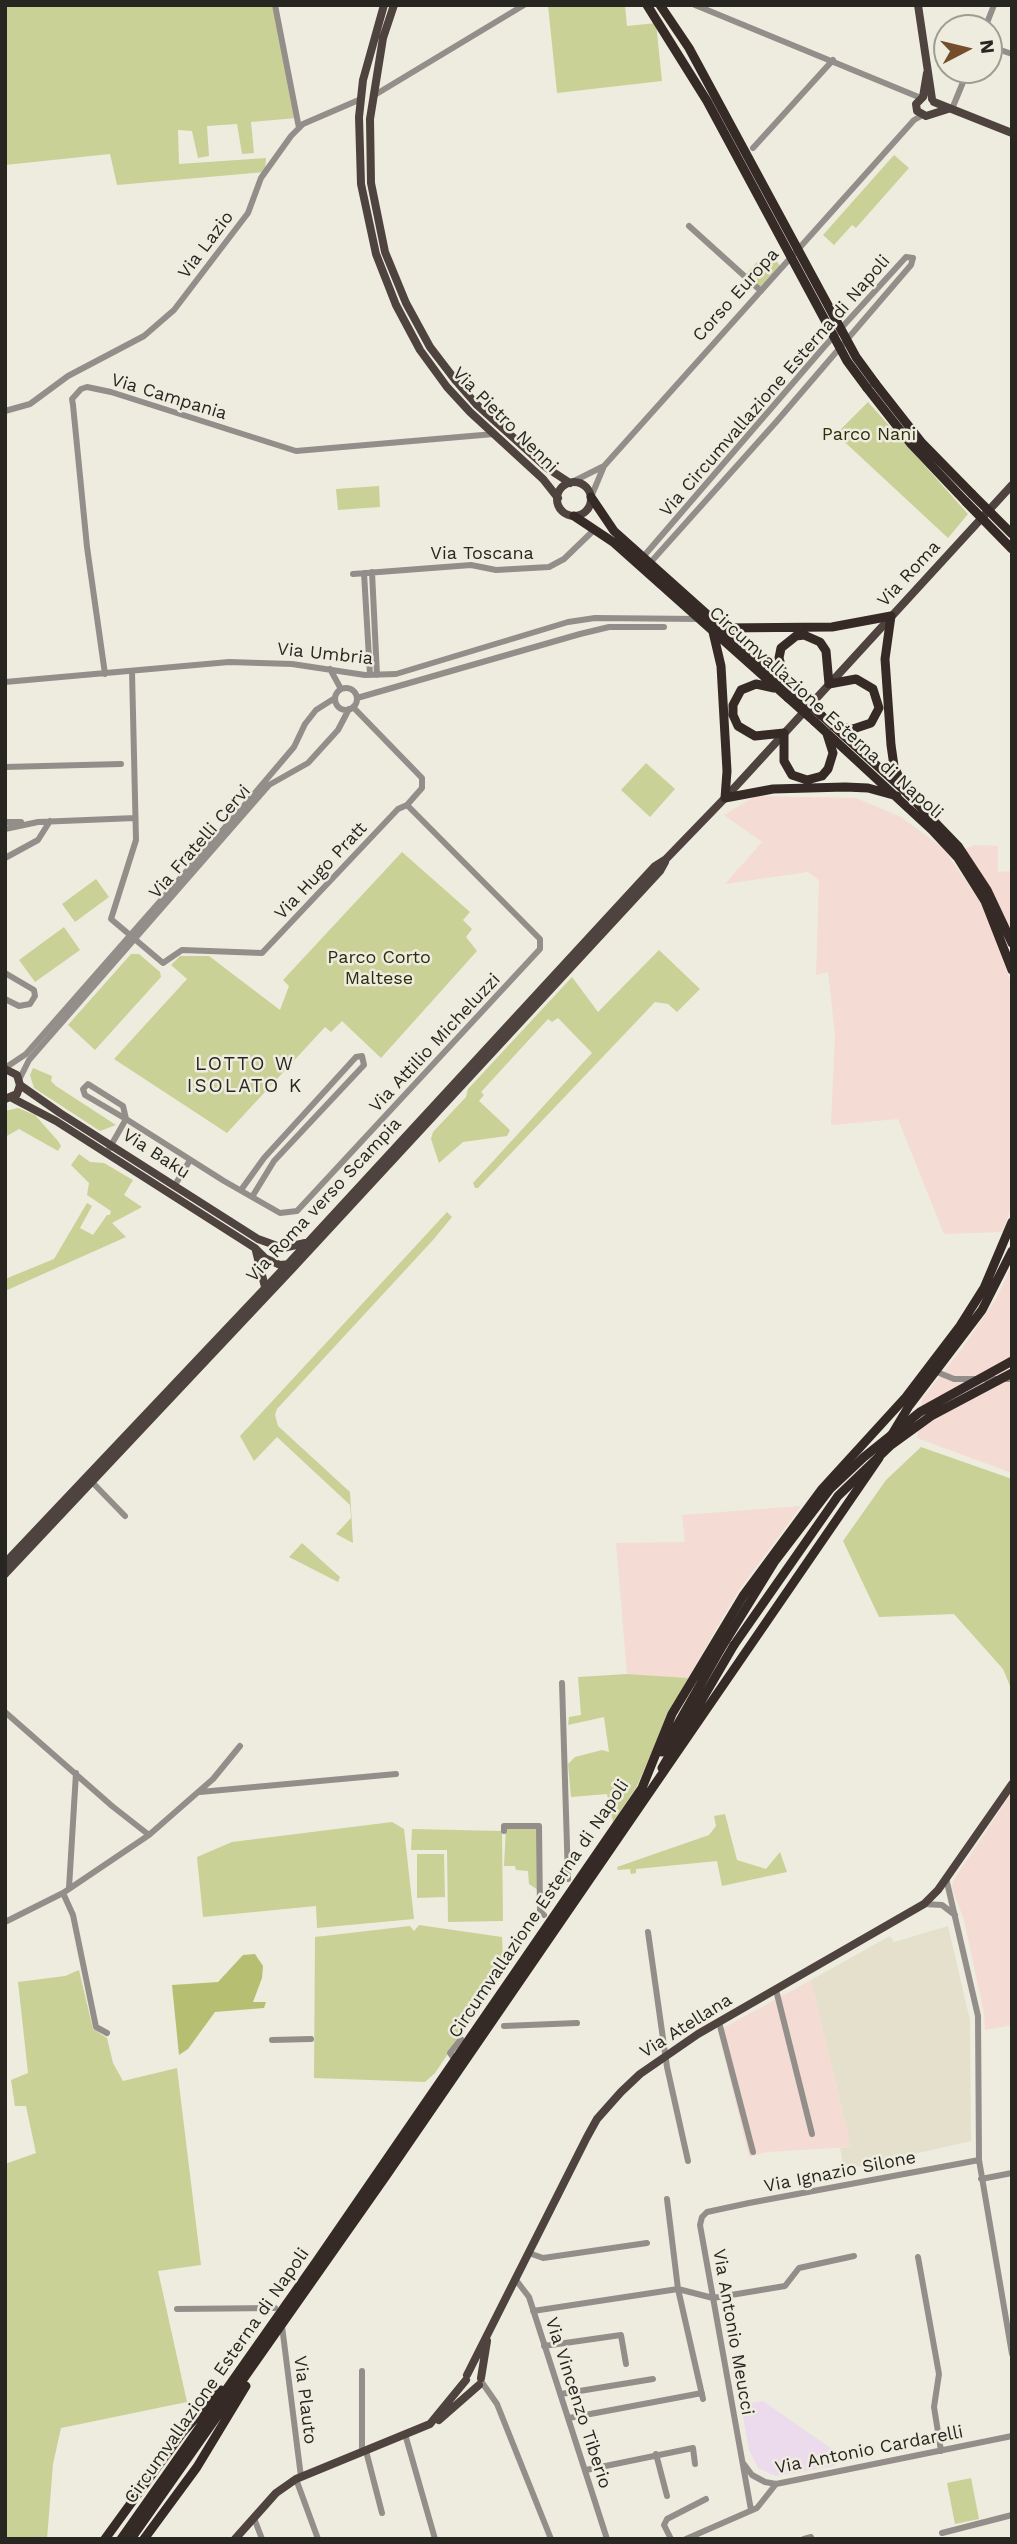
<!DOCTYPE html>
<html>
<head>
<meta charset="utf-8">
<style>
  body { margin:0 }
  #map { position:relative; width:1017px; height:2544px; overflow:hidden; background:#eeecde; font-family:"Work Sans",sans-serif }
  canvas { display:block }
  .frame { position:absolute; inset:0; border:7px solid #272621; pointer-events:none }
  .north { position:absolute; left:933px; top:14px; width:70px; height:70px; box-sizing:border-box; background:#eeecde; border:2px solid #9e9d92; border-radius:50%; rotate:83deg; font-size:19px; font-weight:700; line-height:28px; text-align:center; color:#272621 }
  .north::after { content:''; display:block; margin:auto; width:24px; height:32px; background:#744d2a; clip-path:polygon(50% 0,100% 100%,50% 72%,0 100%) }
</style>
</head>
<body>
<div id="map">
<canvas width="1017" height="2544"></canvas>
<div class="frame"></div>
<div class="north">N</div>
</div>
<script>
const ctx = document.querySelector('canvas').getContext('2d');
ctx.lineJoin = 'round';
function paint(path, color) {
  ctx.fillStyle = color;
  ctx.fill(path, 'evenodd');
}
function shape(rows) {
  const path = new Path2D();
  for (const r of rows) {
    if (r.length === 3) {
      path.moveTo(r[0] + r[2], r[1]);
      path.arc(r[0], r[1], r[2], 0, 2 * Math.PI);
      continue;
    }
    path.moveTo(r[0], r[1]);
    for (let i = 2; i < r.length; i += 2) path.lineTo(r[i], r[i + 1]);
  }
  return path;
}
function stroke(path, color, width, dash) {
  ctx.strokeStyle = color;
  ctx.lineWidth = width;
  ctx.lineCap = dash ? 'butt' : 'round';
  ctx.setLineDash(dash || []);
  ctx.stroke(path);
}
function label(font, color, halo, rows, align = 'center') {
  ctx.font = font + ' "Work Sans",sans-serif';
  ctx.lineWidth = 5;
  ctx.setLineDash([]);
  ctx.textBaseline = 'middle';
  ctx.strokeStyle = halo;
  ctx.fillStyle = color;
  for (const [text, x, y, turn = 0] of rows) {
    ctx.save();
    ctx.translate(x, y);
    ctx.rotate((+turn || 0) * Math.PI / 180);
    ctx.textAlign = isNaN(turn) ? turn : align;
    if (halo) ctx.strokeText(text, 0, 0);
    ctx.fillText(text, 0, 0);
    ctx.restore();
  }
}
paint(shape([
  [948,1926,970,2020,971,2141,844,2170,840,2148,851,2147,811,1980,890,1936,894,1942]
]), '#e4e0cc');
paint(shape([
  [756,796,856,798,901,817,943,848,982,904,1012,985,1012,1204,1003,1232,944,1234,898,1119,831,1125,835,1035,828,972,816,975,819,880,808,872,725,884,762,842,724,815],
  [974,845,998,846,998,872,1012,871,1012,931,990,888,965,849],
  [1012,1266,1012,1473,917,1438,922,1399,961,1350,996,1299],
  [801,1506,737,1593,688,1678,627,1674,616,1543,685,1542,682,1515],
  [1012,1792,1012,2025,985,2030,984,2013,964,1920,952,1888,953,1881],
  [811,1980,851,2147,767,2152,749,2157,718,2031]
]), '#f4dbd4');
paint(shape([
  [763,2401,832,2449,835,2466,776,2476,758,2468,749,2450,741,2405]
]), '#ecdbed');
paint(shape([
  [5,5,273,5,297,118,251,122,254,153,242,154,237,124,207,126,209,156,198,158,192,131,178,130,179,164,266,158,265,172,117,185,110,154,5,165],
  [548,5,625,5,627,26,656,23,662,81,557,93],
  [894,155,909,168,856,228,852,225,834,245,823,235],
  [771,253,780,266,760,288,745,275,758,261],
  [868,402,968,514,948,538,836,434],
  [379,486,380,507,338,510,336,489],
  [646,763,675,789,650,817,621,790],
  [402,852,470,912,463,920,472,929,466,937,477,951,381,1058,342,1021,331,1032,325,1027,227,1133,114,1059,187,979,171,965,180,956,209,956,280,1010,289,986,283,980],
  [96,879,109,897,75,922,62,904],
  [64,927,80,950,35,982,19,960],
  [659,950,700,989,677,1012,668,1004,655,1002,478,1188,475,1188,473,1183,592,1053,558,1018,552,1022,548,1019,481,1092,484,1095,479,1101,510,1130,507,1136,463,1142,439,1163,431,1139,433,1132,466,1097,468,1089,572,977,598,1012],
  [131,954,139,954,160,972,161,977,95,1050,68,1025],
  [33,1068,52,1076,51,1081,56,1086,116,1125,100,1131,34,1088,30,1075],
  [18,1108,35,1115,58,1141,61,1146,58,1151,19,1129,5,1137,5,1111],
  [79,1154,90,1162,104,1163,133,1180,124,1195,142,1207,112,1223,126,1237,5,1291,5,1279,54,1259,87,1203,92,1206,80,1228,93,1235,107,1215,110,1215,111,1211,87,1195,89,1183,71,1165],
  [447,1212,452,1217,433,1240,277,1409,275,1415,278,1426,350,1492,353,1543,336,1534,351,1518,350,1505,277,1437,254,1461,240,1436],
  [921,1447,1012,1479,1012,1691,1003,1669,954,1614,879,1617,843,1541,886,1480],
  [302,1543,340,1577,338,1582,289,1557],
  [627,1674,688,1678,669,1714,636,1788,613,1822,607,1794,571,1797,568,1764,575,1757,602,1750,609,1752,604,1717,568,1725,569,1717,581,1715,578,1677],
  [725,1814,737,1860,766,1869,780,1852,787,1872,722,1886,717,1861,636,1869,636,1873,631,1874,630,1869,618,1870,617,1867,709,1835,716,1826,714,1816],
  [392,1822,404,1829,414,1919,317,1928,316,1906,203,1917,197,1857,232,1842],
  [506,1827,537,1828,538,1890,529,1884,528,1871,516,1870,515,1866,504,1866],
  [412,1829,502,1831,503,1921,448,1922,447,1850,411,1850],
  [417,1854,444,1854,445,1897,417,1898],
  [419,1925,502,1937,503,1956,514,1956,435,2073,425,2082,314,2078,315,1937,410,1926,414,1931],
  [79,1970,93,2029,107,2038,113,2063,123,2081,177,2068,201,2265,158,2271,187,2402,61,2428,53,2464,47,2539,5,2539,5,2164,36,2153,26,2106,15,2106,11,2080,28,2073,18,1982,65,1976],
  [971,2478,979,2519,955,2524,947,2483]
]), '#cad197');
paint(shape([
  [255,1954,263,1966,262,1978,253,2002,266,2002,264,2008,215,2012,188,2049,179,2055,172,1985,218,1982,243,1955]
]), '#b6bf71');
stroke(shape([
  [275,5,299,128],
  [695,5,921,98],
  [985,28,994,5],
  [989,46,1012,54],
  [373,96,524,5],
  [952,109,968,70],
  [753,148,833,60],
  [689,226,761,291],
  [5,411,30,404,68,376,144,336,174,310,248,213,261,178,291,136,303,124,361,99],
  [570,483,602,467],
  [591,497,604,466,914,120,923,115],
  [643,557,824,347,906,257,913,258,911,265,777,421,650,563],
  [372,572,377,675],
  [364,573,370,675],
  [353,574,471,565,496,570,549,567,564,559,595,529],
  [330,669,341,689],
  [132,671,136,840,111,919,163,963,182,950,262,953,398,809,407,805,422,788,422,778,353,707],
  [105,674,87,547,73,405,72,399,81,389,87,387,111,392,296,451,494,434],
  [5,682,229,662,292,664,365,675,396,674,568,622,595,618,699,619],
  [346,699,11],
  [357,698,580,634,609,627,664,627],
  [5,767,121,764],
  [5,822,21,822],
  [5,829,38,822,135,818],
  [5,858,38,840,50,821],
  [5,973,34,990,35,996,30,1004,19,1006,5,999],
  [5,1068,26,1054,249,800,294,747,305,724,316,710,335,698],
  [19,1080,29,1060,269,785,308,763,338,730,349,709],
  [109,1149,126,1119,123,1106,88,1084,83,1089,85,1095,126,1119,224,1181,280,1213,297,1211,540,949,540,939,407,805],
  [175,1185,190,1160],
  [241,1190,264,1158,356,1057,362,1056,364,1065,274,1161,252,1197],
  [937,1372,954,1379,1012,1379],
  [92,1482,125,1516],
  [562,1683,568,1879],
  [5,1712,112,1806,149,1835],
  [200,1792,396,1774],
  [504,1831,504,1826,539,1826,540,1911,544,1915],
  [946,1878,978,2016,979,2160,1012,2354],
  [69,1888,76,1773],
  [63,1893,73,1915,96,2027,107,2033],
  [924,1904,942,1905,955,1915],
  [5,1922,63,1893,149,1835,213,1779,240,1746],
  [648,1932,667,2067,688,2161],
  [776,1990,812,2134],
  [719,2022,753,2152],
  [504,2026,577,2023],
  [272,2040,311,2039],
  [455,2060,450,2053,461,2039],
  [981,2179,1012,2173],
  [667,2199,678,2289,703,2399],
  [529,2253,543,2258,647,2243],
  [918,2257,939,2374,934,2407,941,2451],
  [516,2280,529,2297,607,2539],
  [177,2309,275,2308],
  [533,2311,678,2289,713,2298,785,2286,799,2268,854,2256],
  [282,2326,301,2477],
  [544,2346,621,2335,626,2364],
  [362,2371,362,2452],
  [481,2381,497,2404,551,2539],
  [561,2394,653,2379],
  [569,2418,702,2393],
  [405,2434,435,2539],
  [366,2451,382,2513],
  [656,2454,667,2496],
  [743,2463,752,2475,765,2482,776,2484,1012,2436],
  [586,2470,693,2448,695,2464],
  [296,2479,318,2539],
  [751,2510,700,2225,702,2217,707,2212,749,2203,979,2160],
  [254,2518,262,2539],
  [942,2533,1012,2515],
  [671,2539,664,2525,667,2519,706,2499],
  [686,2539,757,2508,776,2484],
  [804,2539,811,2537]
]), '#948e8b', 6);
stroke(shape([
  [384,5,363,80,359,117,361,184,376,254,396,305,420,350,447,387,470,412,543,479,558,498],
  [394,5,383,38,370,119,371,183,385,252,406,303,430,347,456,381,476,404,547,468,570,483],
  [918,5,932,99],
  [927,73,923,97,916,104,917,111,926,116,948,109],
  [934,102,1012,133],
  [574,499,17],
  [5,1069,17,1075,20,1085,17,1094,5,1099],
  [20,1085,60,1113,258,1239,283,1248,305,1243],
  [12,1098,56,1121,255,1248,265,1258,280,1265,290,1264],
  [256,1251,265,1287],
  [5,1563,288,1264,655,866,666,859,725,798,1012,485],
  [5,1574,292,1269,660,871,665,862],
  [467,2375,587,2137,597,2119,621,2092,640,2074,698,2034,924,1904,938,1890,1012,1784],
  [481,2378,487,2341],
  [439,2420,479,2385],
  [235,2539,276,2493,296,2479,430,2424,466,2380]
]), '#4e433f', 8);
stroke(shape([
  [875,383,922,443,972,494],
  [867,388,911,444,966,502],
  [591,497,614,531,794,692],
  [574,516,613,542,788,698],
  [722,628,832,627,891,616,885,659,891,745,894,766,905,791],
  [713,632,721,666,727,771,725,798,773,789,845,787,868,788,897,796],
  [785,681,779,658,781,648,796,636,804,635,820,642,826,651,829,684,856,679,873,689,879,708,871,723,853,729,833,726],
  [774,688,756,684,741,690,733,705,733,715,738,726,755,736,784,733,784,761,792,775,807,780,822,776,828,769,833,753,827,734],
  [821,715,905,791,958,846,987,890,1012,943],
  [815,722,932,830,958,858,985,901,1012,970],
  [891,1436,909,1406,982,1310,1012,1251],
  [662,1752,720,1650],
  [662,1768,734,1645],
  [105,2539,182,2433,221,2390],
  [121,2539,316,2262,642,1788,672,1714,743,1596,822,1489,906,1397,960,1326,984,1288,1012,1222],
  [131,2539,386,2176,879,1458],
  [144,2539,197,2467,246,2386]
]), '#352a26', 9);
stroke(shape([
  [647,5,707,101,847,361,867,388],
  [660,5,689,48,856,357,875,383],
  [972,494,1012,534],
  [966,502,1012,549],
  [794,692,821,715],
  [788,698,815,722],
  [734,1645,838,1496,891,1445,931,1416,1012,1373],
  [720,1650,775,1561,830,1489,864,1457,920,1412,1012,1361]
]), '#352a26', 9);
label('18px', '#272621', '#eeecde', [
  ["Via Lazio",206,245,-53],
  ["Corso Europa",736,295,-48],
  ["Via Circumvallazione Esterna di Napoli",775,386,-49],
  ["Via Campania",169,397,17],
  ["Via Pietro Nenni",505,420,45],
  ["Via Toscana",482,554],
  ["Via Roma",909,574,-47],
  ["Via Umbria",325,654,6],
  ["Circumvallazione Esterna di Napoli",826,713,42],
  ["Via Fratelli Cervi",200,842,-49],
  ["Via Hugo Pratt",321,871,-47],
  ["Via Attilio Micheluzzi",435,1043,-47],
  ["Via Baku",156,1154,33],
  ["Via Roma verso Scampia",324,1200,-47],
  ["Circumvallazione Esterna di Napoli",539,1909,-56],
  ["Via Atellana",686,2026,-32],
  ["Via Ignazio Silone",840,2172,-11],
  ["Via Antonio Meucci",733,2332,80],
  ["Circumvallazione Esterna di Napoli",217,2376,-55],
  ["Via Plauto",305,2400,83],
  ["Via Vincenzo Tiberio",578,2403,72],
  ["Via Antonio Cardarelli",869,2450,-11]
]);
label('18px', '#2c2f0c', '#eeecde', [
  ["Parco Nani",869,435],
  ["Parco Corto",379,958],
  ["Maltese",379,979]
]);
ctx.letterSpacing = '2px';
label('19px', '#272621', '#eeecde', [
  ["LOTTO W",245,1064],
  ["ISOLATO K",245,1086]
]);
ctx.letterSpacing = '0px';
</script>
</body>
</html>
